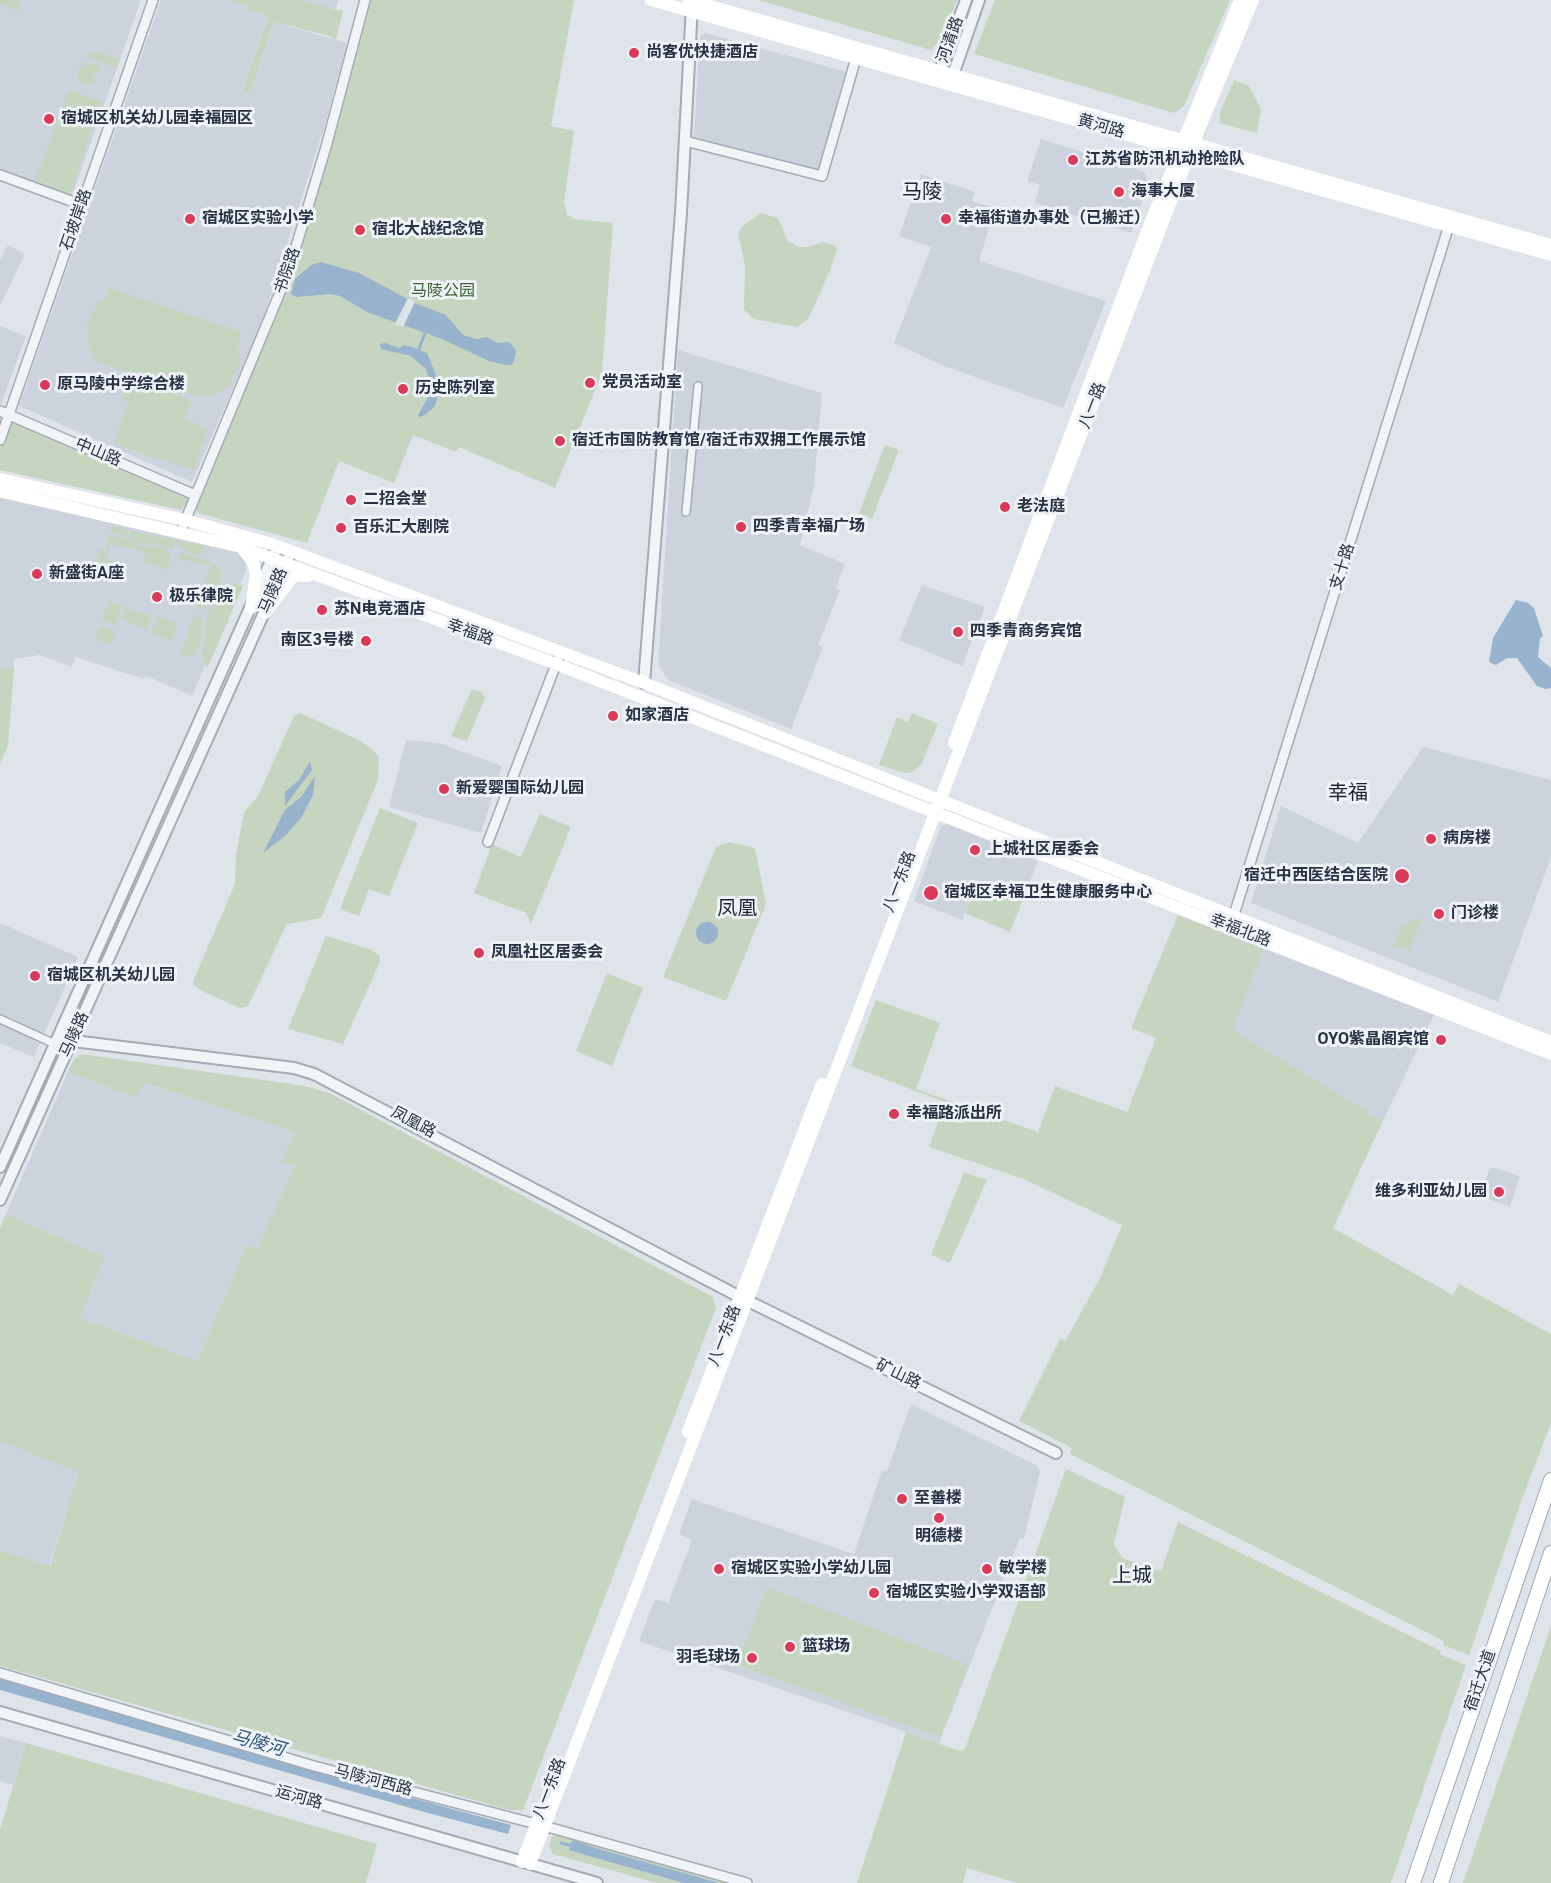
<!DOCTYPE html>
<html>
<head>
<meta charset="utf-8">
<style>
  body { margin:0 }
  canvas { display:block; background:#dfe4ea }
</style>
</head>
<body>
<canvas width="1551" height="1883"></canvas>
<script>
const ctx = document.querySelector('canvas').getContext('2d');
ctx.lineJoin = 'round';
function paint(path, color) {
  ctx.fillStyle = color;
  ctx.fill(path, 'evenodd');
}
function shape(rows) {
  const path = new Path2D();
  for (const r of rows) {
    if (r.length === 3) {
      path.moveTo(r[0] + r[2], r[1]);
      path.arc(r[0], r[1], r[2], 0, 2 * Math.PI);
      continue;
    }
    path.moveTo(r[0], r[1]);
    for (let i = 2; i < r.length; i += 2) path.lineTo(r[i], r[i + 1]);
  }
  return path;
}
function stroke(path, color, width, dash) {
  ctx.strokeStyle = color;
  ctx.lineWidth = width;
  ctx.lineCap = dash ? 'butt' : 'round';
  ctx.setLineDash(dash || []);
  ctx.stroke(path);
}
function label(font, color, halo, rows, align = 'center') {
  ctx.font = font + ' Roboto,"Noto Sans SC",sans-serif';
  ctx.lineWidth = 6;
  ctx.setLineDash([]);
  ctx.textBaseline = 'middle';
  ctx.strokeStyle = halo;
  ctx.fillStyle = color;
  for (const [text, x, y, turn = 0] of rows) {
    ctx.save();
    ctx.translate(x, y);
    ctx.rotate((+turn || 0) * Math.PI / 180);
    ctx.textAlign = isNaN(turn) ? turn : align;
    if (halo) ctx.strokeText(text, 0, 0);
    ctx.fillText(text, 0, 0);
    ctx.restore();
  }
}
paint(shape([
  [0,0,141,0,72,196,0,171],
  [161,0,229,0,247,5,246,9,268,16,242,90,250,93,274,22,347,43,327,118,263,320,192,482,19,406],
  [296,0,338,0,336,9,330,7,329,10],
  [705,33,847,72,819,171,694,137,700,37],
  [1041,139,1143,171,1147,177,1147,187,1131,233,1035,203,1040,185,1027,181],
  [921,174,975,192,972,201,995,208,979,261,1106,301,1063,408,944,366,894,343,931,247,899,236],
  [8,245,25,254,0,306,0,260],
  [0,326,26,336,1,405,0,405],
  [678,350,822,393,814,485,800,545,845,564,836,588,840,590,818,645,823,647,791,729,668,680,658,664],
  [0,498,237,548,245,558,246,571,192,696,156,680,145,676,144,679,76,657,72,667,40,655,14,659,8,746,0,764],
  [922,585,985,607,962,666,899,640],
  [406,740,439,743,502,766,481,833,389,807],
  [1423,747,1551,780,1551,857,1498,1002,1251,903,1281,806,1358,843],
  [948,824,1038,861,1026,892,996,880,994,885,985,886,977,883,962,920,914,901,941,826],
  [0,923,78,957,34,1057,0,1043],
  [1264,949,1434,1015,1383,1121,1231,1030],
  [68,1072,134,1098,143,1083,294,1132,283,1160,295,1166,257,1250,247,1245,197,1361,80,1318,105,1257,6,1214],
  [1491,1167,1520,1176,1510,1207,1483,1197,1482,1187],
  [911,1404,1036,1465,1040,1472,1024,1539,1020,1538,939,1743,639,1641,655,1599,668,1603,692,1540,679,1534,692,1499,854,1554,882,1470,887,1471],
  [0,1441,80,1471,49,1566,0,1550],
  [0,1736,26,1743,13,1785,0,1781]
]), '#cdd3dc');
paint(shape([
  [0,0,14,0,22,3,19,11,0,4],
  [229,0,296,0,343,11,336,40,329,36,274,22,250,93,242,91,268,16,246,9,247,5],
  [369,0,574,0,551,126,574,131,564,202,567,215,575,219,613,223,602,373,555,488,459,447,456,452,413,435,394,483,339,461,307,543,198,513,195,508,276,315,301,248,329,157],
  [758,0,957,0,942,38,931,50],
  [995,0,1230,0,1184,106,1174,113,974,54],
  [90,50,119,59,116,67,88,58],
  [87,62,95,64,101,71,94,75,94,85,83,84,78,78,78,70],
  [1234,80,1249,86,1261,109,1257,133,1220,123,1220,112],
  [69,90,101,101,70,195,35,182],
  [761,213,778,218,788,241,799,247,808,247,823,242,835,245,837,250,830,271,808,319,797,327,754,319,744,310,745,265,738,234,741,227],
  [108,288,241,331,238,343,241,362,229,385,214,395,197,396,103,364,96,359,89,347,87,323,97,304,105,299],
  [128,379,192,400,185,420,208,428,194,470,114,444,128,401,122,398],
  [0,416,14,419,186,495,188,502,181,510,0,470],
  [885,445,899,450,872,519,859,513],
  [112,526,129,530,128,537,110,533],
  [131,531,175,540,173,551,164,546,139,543,129,537],
  [108,536,127,539,143,546,163,548,171,554,168,570,143,563,146,552,110,544,105,558,115,561,110,577,105,575,107,571,94,567,100,549,105,550],
  [180,541,204,546,204,553,198,555,181,549,179,548],
  [182,552,214,563,223,574,215,599,203,609,196,608,211,566,175,558],
  [237,583,243,586,208,667,203,662,202,654,207,615,225,587],
  [109,601,123,605,116,625,102,620],
  [125,607,151,616,147,629,121,620],
  [195,613,201,617,201,642,194,655,180,657],
  [157,616,177,623,172,641,151,634],
  [100,626,115,631,111,645,96,640],
  [14,668,8,746,0,764,0,669],
  [472,689,481,692,485,698,467,741,451,736],
  [300,713,359,740,373,750,379,757,378,780,321,918,287,924,248,1006,240,1008,202,991,193,985,194,979,235,884,236,855,244,812,258,796,294,716],
  [912,713,938,724,921,765,912,772,905,773,879,765,897,717,908,722],
  [380,808,418,823,389,896,369,889,359,916,340,909],
  [540,814,571,827,531,924,526,913,474,893,492,844,521,857],
  [729,842,755,848,766,904,726,1001,663,977,716,847],
  [996,880,1026,892,1010,932,965,913,977,883,985,886,987,882,994,885],
  [1178,915,1264,949,1232,1030,1383,1121,1333,1228,1453,1295,1459,1284,1551,1334,1551,1423,1522,1499,1469,1655,1443,1645,1444,1641,1070,1454,1072,1448,1019,1421,1060,1339,1066,1340,1100,1278,1122,1225,1021,1178,929,1147,945,1102,851,1066,876,1000,940,1023,916,1089,1038,1132,1055,1086,1127,1112,1156,1038,1131,1028],
  [1420,918,1422,919,1409,951,1394,945,1402,925],
  [326,936,372,950,380,956,380,962,343,1044,288,1029],
  [607,973,643,988,612,1066,576,1051],
  [82,1054,305,1086,329,1093,713,1297,716,1308,523,1810,509,1810,0,1666,0,1550,50,1566,79,1472,0,1441,0,1228,6,1214,105,1257,80,1318,197,1361,247,1245,257,1249,295,1166,282,1161,294,1132,144,1083,135,1098,68,1072,74,1059],
  [964,1172,987,1180,950,1263,931,1255],
  [1066,1469,1125,1497,1114,1544,1122,1558,1161,1571,1178,1522,1441,1651,1440,1654,1466,1665,1391,1883,1017,1883,967,1868,963,1883,857,1883,906,1732,960,1751,965,1749],
  [767,1587,968,1665,941,1737,737,1665],
  [1551,1626,1551,1883,1463,1883],
  [26,1743,377,1844,366,1883,0,1883,0,1830],
  [552,1836,570,1836,736,1883,657,1883,553,1854,549,1846]
]), '#c6d5c0');
paint(shape([
  [321,262,359,273,417,304,446,315,463,335,477,339,487,337,497,343,509,342,516,350,514,361,511,365,506,365,489,361,442,339,367,312,340,296,330,294,296,297,291,294,295,279,311,265],
  [385,343,400,348,404,345,412,347,427,353,436,375,437,400,434,407,425,415,420,417,418,415,430,394,431,383,426,369,411,356,381,349,380,344],
  [1516,600,1528,603,1534,608,1543,636,1540,638,1538,657,1551,668,1551,688,1545,689,1537,686,1517,658,1507,658,1496,665,1489,662,1493,638],
  [310,761,312,770,285,806,285,792,299,780],
  [315,776,313,795,301,818,286,835,263,853,285,810,301,797],
  [707,933,11],
  [0,1679,346,1780,511,1825,508,1834,428,1813,0,1690],
  [572,1840,599,1849,719,1883,684,1883,589,1856,569,1850]
]), '#97b3cd');
paint(shape([
  [408,298,415,302,403,327,395,324]
]), '#dfe4ea');
stroke(shape([
  [419,349,425,333],
  [561,1843,573,1846]
]), '#97b3cd', 3);
const pedestrian = shape([
  [686,512,698,386],
  [0,1019,55,1044]
]);
const minor = shape([
  [685,141,822,176,856,58],
  [0,175,82,205],
  [0,411,195,495],
  [0,440,153,0],
  [183,526,288,273,326,147,365,0],
  [488,842,558,659],
  [1233,918,1450,222],
  [0,1673,314,1766,544,1826,747,1883]
]);
const tertiary = shape([
  [953,75,979,0],
  [937,79,966,0],
  [644,683,681,213,692,5],
  [57,1039,294,1068,314,1074,740,1297,1056,1453],
  [0,1167,275,552],
  [0,1200,289,557],
  [0,1712,597,1883]
]);
const primary = shape([
  [1413,1883,1551,1480],
  [1441,1883,1551,1553]
]);
stroke(pedestrian, '#a4abb5', 10);
stroke(minor, '#a4abb5', 12);
stroke(tertiary, '#a4abb5', 14);
stroke(primary, '#9ea9b7', 16);
stroke(pedestrian, '#f2f5f8', 7);
stroke(minor, '#f2f5f8', 9);
stroke(tertiary, '#f2f5f8', 10);
stroke(shape([
  [651,0,1551,255],
  [689,0,1551,245],
  [0,479,185,520,272,544,644,683,1551,1042],
  [0,491,241,547,556,664,1551,1054],
  [242,548,253,562,256,574,251,608],
  [265,613,291,579,297,575,308,576],
  [954,743,1144,239,1240,0],
  [688,1432,822,1084],
  [522,1862,543,1806],
  [530,1864,1193,144,1253,0]
]), '#fff', 12);
stroke(primary, '#fff', 14);
for (const [x, y, r, color] of [
  [634,53,6,"#da3958"],
  [49,119,6,"#da3958"],
  [1073,160,6,"#da3958"],
  [1119,192,6,"#da3958"],
  [190,219,6,"#da3958"],
  [946,219,6,"#da3958"],
  [360,230,6,"#da3958"],
  [590,383,6,"#da3958"],
  [45,385,6,"#da3958"],
  [403,389,6,"#da3958"],
  [560,441,6,"#da3958"],
  [351,500,6,"#da3958"],
  [1005,507,6,"#da3958"],
  [741,527,6,"#da3958"],
  [341,528,6,"#da3958"],
  [37,574,6,"#da3958"],
  [157,597,6,"#da3958"],
  [322,610,6,"#da3958"],
  [958,632,6,"#da3958"],
  [366,641,6,"#da3958"],
  [613,716,6,"#da3958"],
  [444,789,6,"#da3958"],
  [1431,839,6,"#da3958"],
  [975,850,6,"#da3958"],
  [1402,876,8,"#da3958"],
  [931,893,8,"#da3958"],
  [1439,914,6,"#da3958"],
  [479,953,6,"#da3958"],
  [35,976,6,"#da3958"],
  [1441,1040,6,"#da3958"],
  [894,1114,6,"#da3958"],
  [1499,1192,6,"#da3958"],
  [902,1499,6,"#da3958"],
  [939,1518,6,"#da3958"],
  [719,1569,6,"#da3958"],
  [987,1569,6,"#da3958"],
  [874,1593,6,"#da3958"],
  [790,1647,6,"#da3958"],
  [752,1658,6,"#da3958"]
]) {
  const dot = new Path2D();
  dot.arc(x, y, r, 0, 2 * Math.PI);
  ctx.fillStyle = color;
  ctx.fill(dot);
  stroke(dot, '#eff3f7', 2);
}
label('16px', '#273243', '#eff3f7', [
  ["河清路",951,40,-70],
  ["黄河路",1101,127,16],
  ["石坡岸路",77,220,-71],
  ["书院路",288,271,-71],
  ["八一路",1093,406,-69],
  ["中山路",98,453,23],
  ["支十路",1343,567,-73],
  ["马陵路",274,591,-67],
  ["幸福路",470,633,20],
  ["八一东路",900,882,-69],
  ["幸福北路",1240,931,21],
  ["马陵路",75,1035,-66],
  ["凤凰路",413,1123,28],
  ["八一东路",725,1336,-69],
  ["矿山路",898,1375,26],
  ["宿迁大道",1481,1681,-71],
  ["马陵河西路",373,1781,15],
  ["八一东路",550,1789,-69],
  ["运河路",299,1798,16]
]);
label('bold 16px', '#273243', '#eff3f7', [
  ["尚客优快捷酒店",646,53],
  ["宿城区机关幼儿园幸福园区",61,119],
  ["江苏省防汛机动抢险队",1085,160],
  ["海事大厦",1131,192],
  ["宿城区实验小学",202,219],
  ["幸福街道办事处（已搬迁）",958,219],
  ["宿北大战纪念馆",372,230],
  ["党员活动室",602,383],
  ["原马陵中学综合楼",57,385],
  ["历史陈列室",415,389],
  ["宿迁市国防教育馆/宿迁市双拥工作展示馆",572,441],
  ["二招会堂",363,500],
  ["老法庭",1017,507],
  ["四季青幸福广场",753,527],
  ["百乐汇大剧院",353,528],
  ["新盛街A座",49,574],
  ["极乐律院",169,597],
  ["苏N电竞酒店",334,610],
  ["四季青商务宾馆",970,632],
  ["南区3号楼",354,641,"right"],
  ["如家酒店",625,716],
  ["新爱婴国际幼儿园",456,789],
  ["病房楼",1443,839],
  ["上城社区居委会",987,850],
  ["宿迁中西医结合医院",1388,876,"right"],
  ["宿城区幸福卫生健康服务中心",944,893],
  ["门诊楼",1451,914],
  ["凤凰社区居委会",491,953],
  ["宿城区机关幼儿园",47,976],
  ["OYO紫晶阁宾馆",1429,1040,"right"],
  ["幸福路派出所",906,1114],
  ["维多利亚幼儿园",1487,1192,"right"],
  ["至善楼",914,1499],
  ["明德楼",939,1537,"center"],
  ["宿城区实验小学幼儿园",731,1569],
  ["敏学楼",999,1569],
  ["宿城区实验小学双语部",886,1593],
  ["篮球场",802,1647],
  ["羽毛球场",740,1658,"right"]
], 'left');
label('16px', '#3d6033', '#eff3f7', [
  ["马陵公园",443,292]
]);
label('italic 18px', '#2d537a', '#eff3f7', [
  ["马陵河",258,1744,16]
]);
label('20px', '#192333', '#eff3f7', [
  ["马陵",922,193],
  ["幸福",1348,794],
  ["凤凰",737,910],
  ["上城",1132,1577]
]);
</script>
</body>
</html>
